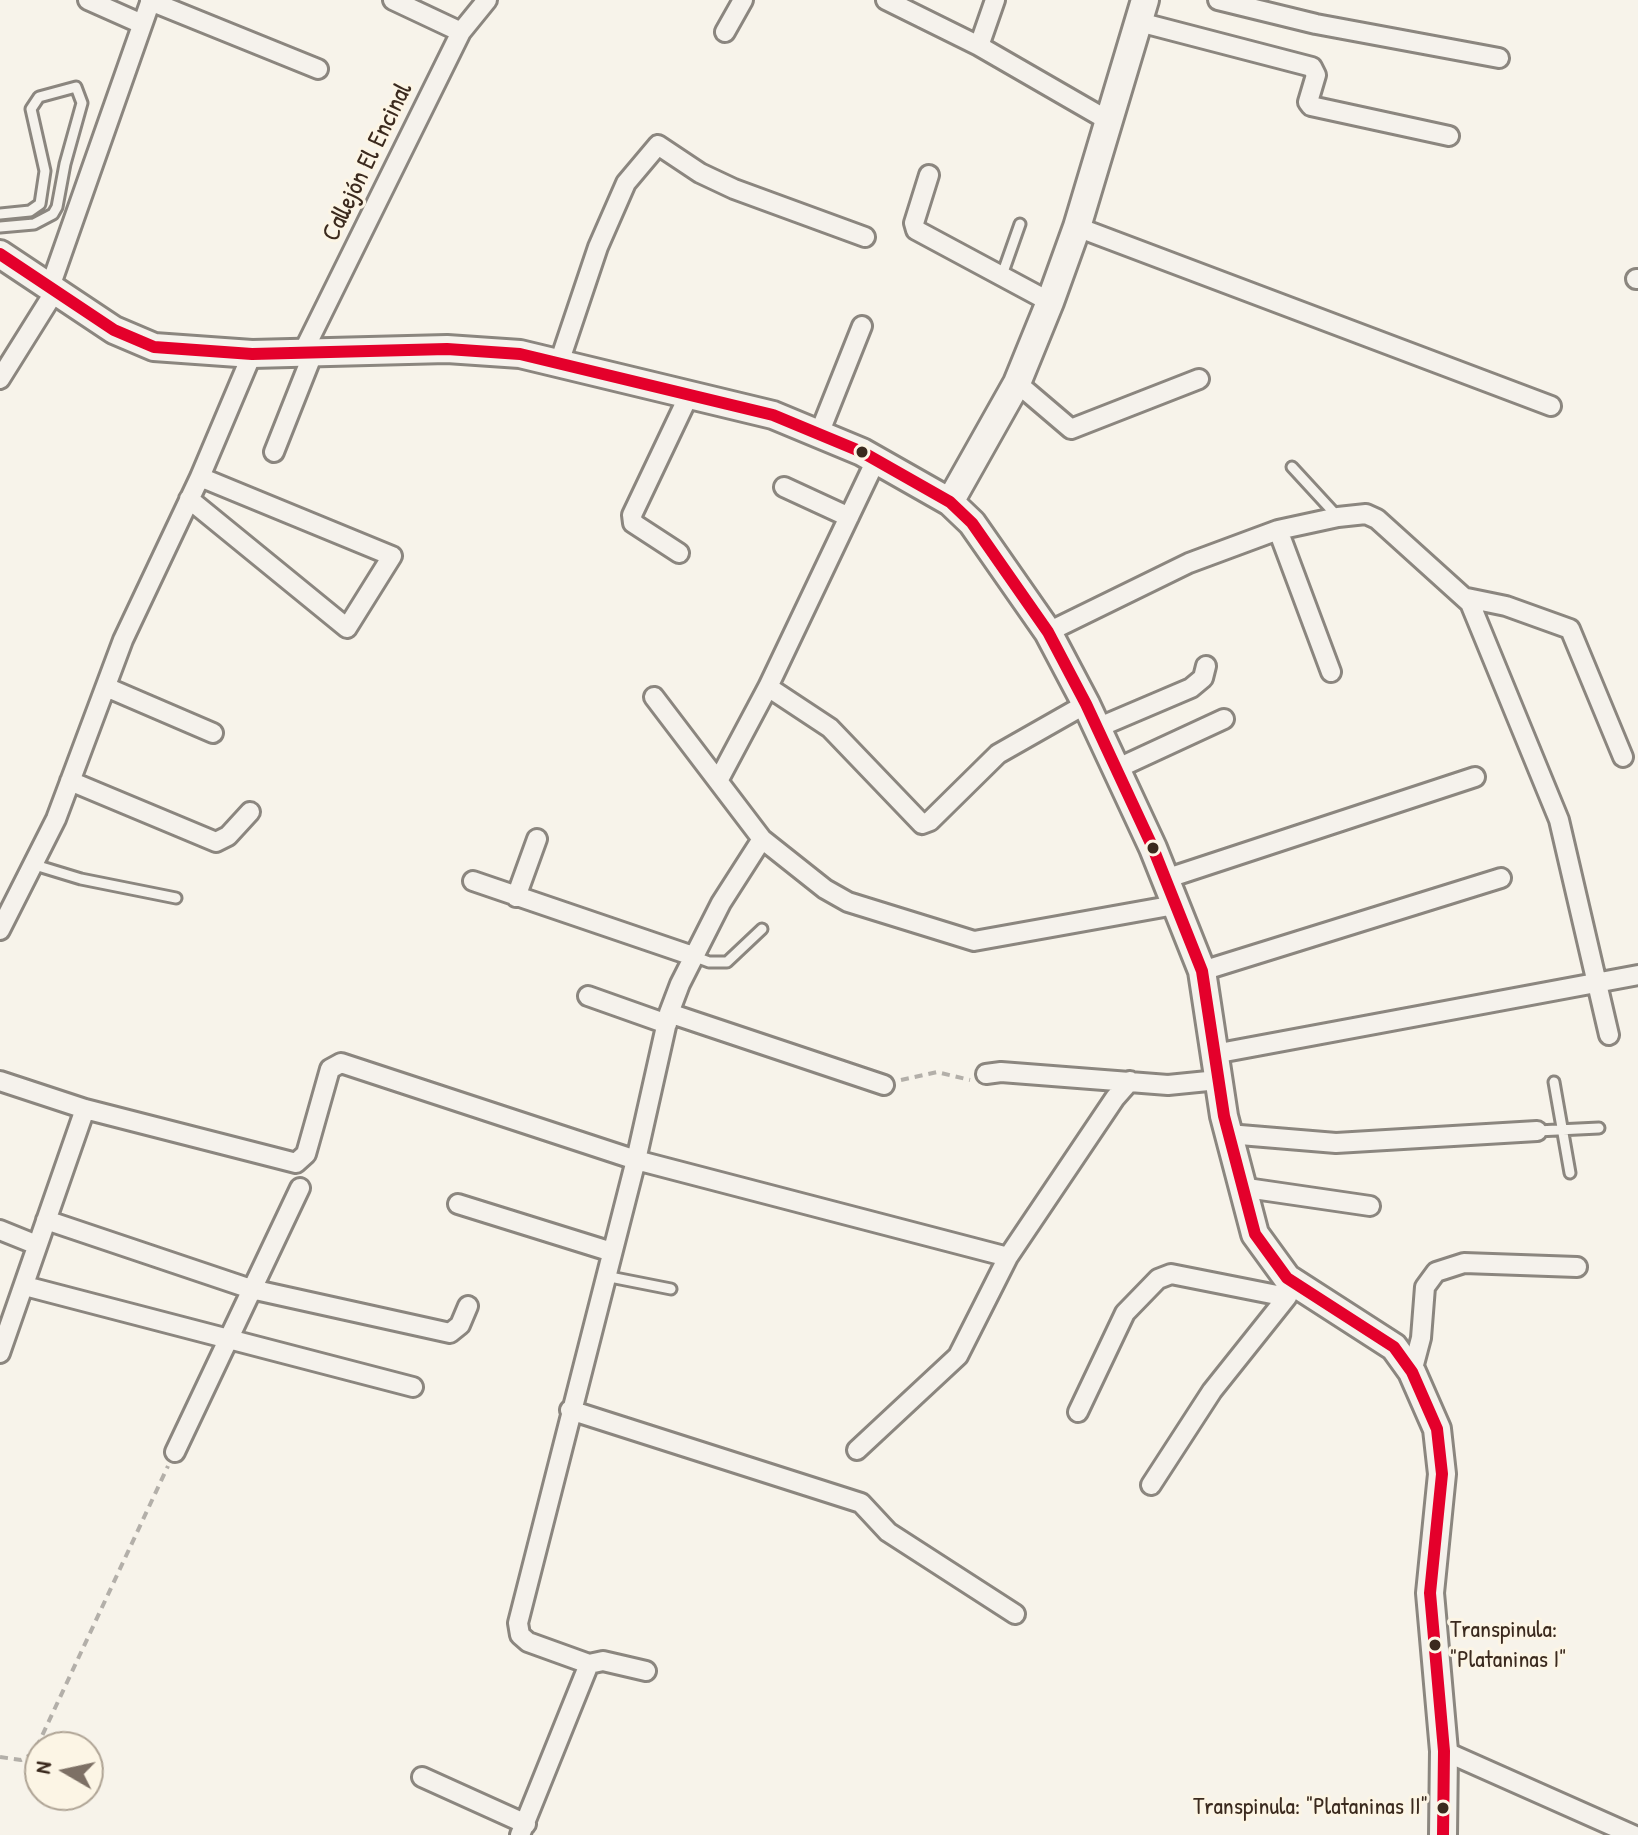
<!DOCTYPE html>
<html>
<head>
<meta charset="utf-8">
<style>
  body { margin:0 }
  #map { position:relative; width:1638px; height:1835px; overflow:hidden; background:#f7f3ea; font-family:"Patrick Hand",sans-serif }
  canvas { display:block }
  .north { position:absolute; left:24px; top:1731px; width:80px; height:80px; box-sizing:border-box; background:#fcf5e5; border:2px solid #afa495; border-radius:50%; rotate:279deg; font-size:22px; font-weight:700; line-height:32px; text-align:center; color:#3b2a1e }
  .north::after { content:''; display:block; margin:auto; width:28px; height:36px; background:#7d7065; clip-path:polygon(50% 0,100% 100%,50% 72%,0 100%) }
</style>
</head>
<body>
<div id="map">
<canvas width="1638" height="1835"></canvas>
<div class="north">N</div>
</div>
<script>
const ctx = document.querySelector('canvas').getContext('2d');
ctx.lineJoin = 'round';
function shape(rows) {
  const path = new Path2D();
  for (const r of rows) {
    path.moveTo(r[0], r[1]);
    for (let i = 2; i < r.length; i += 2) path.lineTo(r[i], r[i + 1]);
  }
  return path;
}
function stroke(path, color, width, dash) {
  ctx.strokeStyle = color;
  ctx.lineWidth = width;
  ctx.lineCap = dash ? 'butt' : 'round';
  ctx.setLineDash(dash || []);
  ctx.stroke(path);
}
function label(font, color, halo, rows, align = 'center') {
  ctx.font = font + ' "Patrick Hand",sans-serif';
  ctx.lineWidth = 6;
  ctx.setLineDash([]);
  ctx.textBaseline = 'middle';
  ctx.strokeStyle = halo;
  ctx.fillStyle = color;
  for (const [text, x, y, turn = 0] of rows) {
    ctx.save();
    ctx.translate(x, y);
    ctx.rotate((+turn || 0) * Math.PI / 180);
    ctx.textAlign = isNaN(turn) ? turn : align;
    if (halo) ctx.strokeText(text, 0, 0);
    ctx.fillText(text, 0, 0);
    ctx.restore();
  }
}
const lane = shape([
  [0,214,30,211,40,204,45,171,31,109,39,97,76,87,82,103,65,164,57,207,53,214,34,224,0,227],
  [1002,275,1020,224],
  [1292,467,1338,517],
  [35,865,81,879,176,898],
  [693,956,709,962,727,962,762,929],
  [1554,1082,1570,1173],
  [1537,1131,1599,1128],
  [605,1276,671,1289]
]);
const street = shape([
  [88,0,142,24],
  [393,0,461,32],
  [886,0,979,46,1109,121],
  [1218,0,1316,24,1499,58],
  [150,1,318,69],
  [1139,22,1312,67,1316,75,1308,102,1311,106,1449,136],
  [725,32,743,0],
  [979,46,995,0],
  [929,175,914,223,916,230,1050,302],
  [1077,227,1551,406],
  [1636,279,1638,279],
  [50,287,151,0],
  [303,352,461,32,487,0],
  [559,363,598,247,626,183,658,145,700,173,734,189,865,237],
  [0,379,55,291],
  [1017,383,1071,429,1199,379],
  [819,434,862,326],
  [274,452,314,351],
  [784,487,849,517],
  [189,499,347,628,392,556,200,477],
  [1278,530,1331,672],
  [679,553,633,523,632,515,689,395],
  [1467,598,1506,606,1570,629,1623,757],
  [1048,632,1189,563,1278,530,1338,517,1366,514,1377,519,1470,603,1559,820,1609,1035],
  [106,687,213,733],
  [768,687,830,728,922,824,930,821,998,754,1086,704],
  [654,697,762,839,825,889,848,902,974,941,1175,905],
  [1097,728,1191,688,1203,678,1206,666],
  [1116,769,1224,719],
  [70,781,216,842,228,836,250,812],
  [718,781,768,687,876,460],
  [1165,879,1475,777],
  [473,881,693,956],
  [516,897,537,839],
  [0,930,56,819,123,640,200,477,252,354],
  [1202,971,1501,878],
  [588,996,667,1024],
  [669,1013,884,1085],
  [1214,1054,1638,975],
  [986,1074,1001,1072,1168,1085,1218,1080],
  [0,1081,85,1109,296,1163,306,1154,330,1069,341,1063,636,1160,1008,1257],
  [1228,1134,1336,1143,1537,1131],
  [1240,1187,1370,1206],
  [458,1204,612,1252],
  [46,1220,251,1289,450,1333,460,1325,468,1306],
  [0,1230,37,1245],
  [25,1286,413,1387],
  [0,1353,85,1109],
  [1412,1372,1421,1338,1425,1287,1436,1272,1464,1263,1577,1267],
  [570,1410,861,1503,888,1532,1015,1614],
  [1078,1412,1125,1313,1158,1279,1171,1274,1287,1297,1294,1282],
  [857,1450,958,1356,1008,1257,1115,1098,1130,1081],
  [175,1452,300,1188],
  [1151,1485,1212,1391,1287,1297],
  [646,1671,603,1661,589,1664,528,1642,520,1635,518,1623,636,1160,669,1013,680,984,721,903,762,839],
  [1444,1751,1633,1835],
  [422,1777,526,1824],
  [520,1835,589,1664]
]);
const secondary = shape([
  [0,254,114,330,154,347,252,354,447,349,520,354,773,415,862,452,950,502,972,523,1048,632,1086,704,1153,848,1202,971,1224,1116,1255,1234,1287,1278,1394,1347,1412,1372,1437,1429,1442,1474,1430,1593,1444,1751,1443,1835],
  [950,502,1017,383,1050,302,1077,227,1145,0]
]);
stroke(lane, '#8b867f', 15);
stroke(street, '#8b867f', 24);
stroke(secondary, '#8b867f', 32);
stroke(shape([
  [901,1080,937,1072,970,1080],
  [0,1757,21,1760,34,1753,168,1466]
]), '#b3afa9', 4, [8, 6]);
stroke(lane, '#f5f2ec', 9);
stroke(street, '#f5f2ec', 18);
stroke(secondary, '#f5f2ec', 26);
stroke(shape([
  [0,254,114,330,154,347,252,354,447,349,520,354,773,415,862,452,950,502,972,523,1048,632,1086,704,1153,848,1202,971,1224,1116,1255,1234,1287,1278,1394,1347,1412,1372,1437,1429,1442,1474,1430,1593,1444,1751,1443,1835]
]), '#e4002b', 12);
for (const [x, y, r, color] of [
  [862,452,7,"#3b2a1e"],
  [1153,848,7,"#3b2a1e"],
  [1435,1645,7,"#3b2a1e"],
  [1443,1808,7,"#3b2a1e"]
]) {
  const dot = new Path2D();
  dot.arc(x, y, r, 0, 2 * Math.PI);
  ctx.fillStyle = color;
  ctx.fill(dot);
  stroke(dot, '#fcf5e5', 3);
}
label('24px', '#3b2a1e', '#fcf5e5', [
  ["Transpinula:",1450,1631],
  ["\"Plataninas I\"",1450,1661],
  ["Transpinula: \"Plataninas II\"",1428,1808,"right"]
], 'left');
label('26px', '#3b2a1e', '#fcf5e5', [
  ["Callejón El Encinal",368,162,-64]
]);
</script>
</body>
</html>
